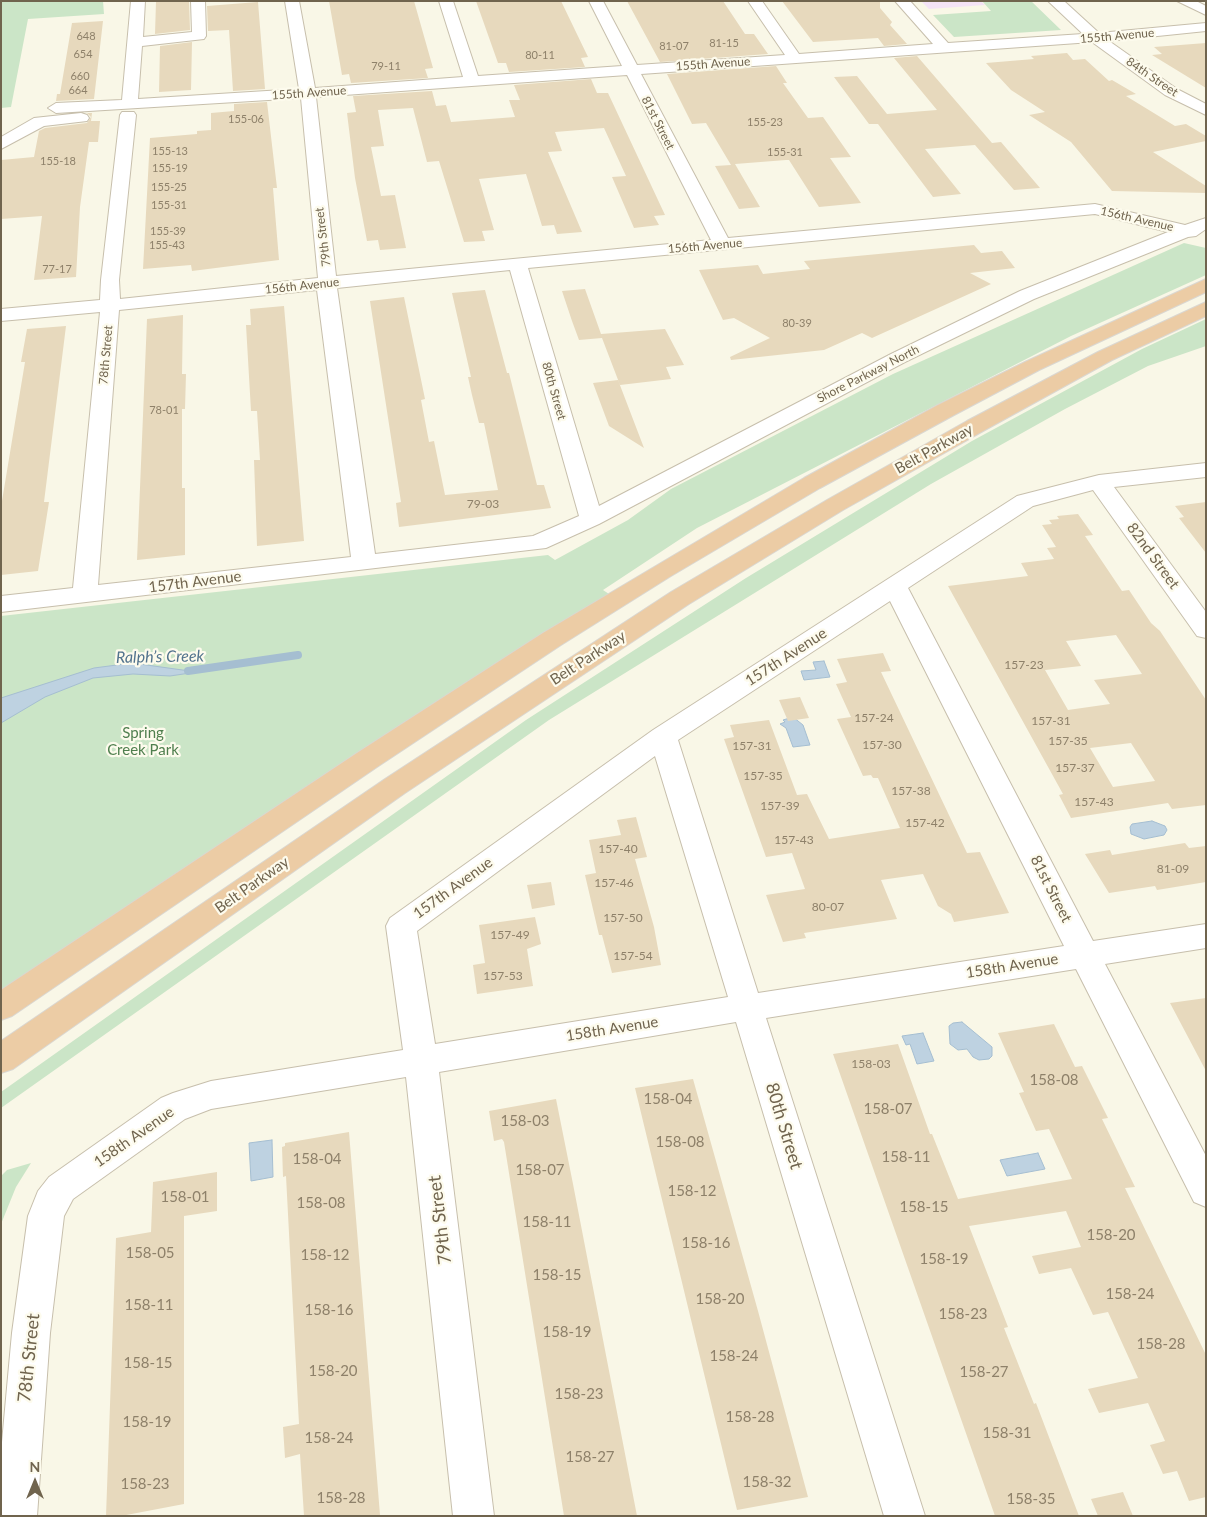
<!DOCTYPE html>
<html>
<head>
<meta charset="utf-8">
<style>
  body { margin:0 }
  #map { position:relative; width:1207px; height:1517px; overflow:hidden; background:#f9f7e7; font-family:Lato,sans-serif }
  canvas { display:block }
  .frame { position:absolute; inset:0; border:2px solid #70644e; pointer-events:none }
  .north { position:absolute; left:10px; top:1457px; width:50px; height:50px; -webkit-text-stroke:4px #fdfbed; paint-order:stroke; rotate:0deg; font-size:14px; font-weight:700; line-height:20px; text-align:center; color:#70644e }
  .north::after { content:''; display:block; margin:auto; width:18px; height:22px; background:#70644e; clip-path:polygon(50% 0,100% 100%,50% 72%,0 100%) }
</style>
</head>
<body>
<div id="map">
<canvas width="1207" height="1517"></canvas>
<div class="frame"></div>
<div class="north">N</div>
</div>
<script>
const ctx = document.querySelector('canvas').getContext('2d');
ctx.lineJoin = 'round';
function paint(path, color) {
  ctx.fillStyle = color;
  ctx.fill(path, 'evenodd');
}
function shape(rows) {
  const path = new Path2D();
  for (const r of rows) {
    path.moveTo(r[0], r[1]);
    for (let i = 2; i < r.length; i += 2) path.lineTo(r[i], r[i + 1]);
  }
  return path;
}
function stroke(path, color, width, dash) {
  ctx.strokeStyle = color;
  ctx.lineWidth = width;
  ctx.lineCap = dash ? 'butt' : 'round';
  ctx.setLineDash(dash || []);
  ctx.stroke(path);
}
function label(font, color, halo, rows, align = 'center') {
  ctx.font = font + ' Lato,sans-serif';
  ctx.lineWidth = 4.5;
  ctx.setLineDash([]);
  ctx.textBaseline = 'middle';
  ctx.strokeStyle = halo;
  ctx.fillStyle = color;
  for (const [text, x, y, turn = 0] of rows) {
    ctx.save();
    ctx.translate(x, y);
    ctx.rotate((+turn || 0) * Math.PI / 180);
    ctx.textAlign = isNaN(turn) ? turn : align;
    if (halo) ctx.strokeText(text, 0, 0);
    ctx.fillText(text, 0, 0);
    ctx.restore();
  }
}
paint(shape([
  [921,1,981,1,985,5,929,9]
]), '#f4e3f6');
paint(shape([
  [1,1,103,1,104,14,28,19,11,107,1,108],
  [982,1,1031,1,1061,30,954,37,933,15,991,11],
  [1184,243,1206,248,1206,275,1071,336,697,528,603,590,618,600,1,1007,1,616,548,555,555,560,628,520,671,489,893,374],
  [1206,319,1206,346,1148,366,1065,409,931,484,549,720,1,1108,1,1092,526,720,746,578,972,441,1142,349],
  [31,1163,16,1187,1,1224,1,1176,7,1170]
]), '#cbe5c7');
const water = shape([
  [824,661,830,677,804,680,801,671,816,670,813,662,824,661],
  [132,663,197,672,170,676,133,674,93,678,45,697,1,723,1,698,94,668,132,663],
  [793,717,803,725,810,745,793,747,786,728,780,724,785,722,783,720,793,717],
  [1152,821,1165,826,1167,830,1164,835,1144,839,1131,834,1130,827,1132,824,1152,821],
  [962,1022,992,1047,992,1056,989,1059,979,1060,973,1057,967,1049,958,1050,950,1044,949,1026,953,1023,962,1022],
  [923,1033,934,1061,917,1064,910,1044,906,1045,902,1036,923,1033],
  [272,1140,273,1177,251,1181,249,1143,272,1140],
  [1038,1153,1045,1169,1007,1176,1000,1160,1038,1153]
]);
paint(water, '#bed2e1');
stroke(water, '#a5bed1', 1);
stroke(shape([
  [188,671,298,655]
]), '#a5bed1', 8);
paint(shape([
  [165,1,189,1,190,30,155,34,156,2],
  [329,1,414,1,433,68,425,69,428,78,351,83,349,74,342,75],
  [476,1,561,1,588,57,581,58,585,67,509,72,506,63,498,63],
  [627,1,723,1,745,34,754,34,768,54,660,62],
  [782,1,880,1,880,8,892,22,890,25,907,44,884,46,878,38,813,42],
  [258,2,265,89,233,91,229,30,208,31,207,6],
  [103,21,94,99,56,101,57,94,60,94,72,23],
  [192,42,191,90,159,92,160,46],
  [1206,43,1206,88,1152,55,1162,54,1154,47],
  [1067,53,1073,60,1085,59,1109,81,1112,80,1136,94,1126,96,1175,126,1186,124,1206,136,1206,141,1153,152,1206,186,1206,193,1112,191,1071,142,1029,115,1045,112,1011,90,986,63,1034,59,1031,56],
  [917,56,992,143,1001,142,1040,188,1014,190,975,145,925,149,961,194,933,197,878,124,869,124,834,77,857,76,887,114,937,110,894,58],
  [776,66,787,83,783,83,808,118,823,117,851,157,830,158,861,203,819,207,789,160,786,160,735,164,760,207,739,209,715,166,731,165,706,123,692,124,667,74],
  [591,79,597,93,608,93,665,215,654,216,659,225,634,228,612,177,626,176,604,128,555,132,562,151,548,152,582,232,557,234,554,225,542,226,526,174,479,179,494,230,482,231,485,241,464,242,439,161,427,162,413,108,378,110,384,146,371,147,381,196,395,195,406,248,380,250,378,240,367,241,355,178,347,113,356,112,353,96,432,91,436,106,446,105,451,122,515,117,509,100,520,100,514,85],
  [267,102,277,188,273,188,279,260,192,271,191,265,143,269,150,138,197,134,197,131,211,130,211,113,234,111,234,104],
  [87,113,92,113,91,121,100,121,98,142,89,142,80,207,76,277,34,280,42,216,1,219,1,160,34,157,39,131,45,128,87,123,91,117],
  [974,245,981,253,1002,251,1015,268,970,273,991,284,872,338,862,333,824,350,731,360,730,357,770,338,734,318,723,320,699,270,758,265,763,274,810,269,804,261],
  [585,289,601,334,665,329,684,365,666,367,671,379,620,385,602,338,579,340,572,321,562,291],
  [485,290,507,373,509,373,537,485,544,485,551,508,399,527,396,503,401,502,370,301,404,297,425,399,421,400,429,442,434,441,445,495,498,490,484,423,479,423,472,395,468,377,471,377,452,293],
  [284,306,304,541,257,546,254,460,260,460,257,411,251,411,246,325,251,325,250,309],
  [183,315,182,374,186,374,185,409,182,409,182,488,185,488,185,555,137,560,147,319],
  [66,326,44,502,49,502,38,571,1,575,1,507,25,362,21,362,27,329],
  [618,380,644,448,609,426,593,383],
  [1206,502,1206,553,1179,518,1184,517,1175,506],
  [1078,514,1093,535,1085,536,1122,591,1129,590,1151,623,1160,631,1206,700,1206,805,1172,809,1168,803,1071,818,1059,795,1063,794,948,586,1028,576,1021,563,1054,559,1047,548,1056,547,1042,525,1052,524,1049,520,1059,519,1057,516],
  [1116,635,1142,674,1094,680,1110,704,1068,710,1045,670,1081,666,1066,641],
  [1131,743,1155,781,1113,787,1090,748],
  [883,653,891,671,881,672,967,853,980,852,1009,913,954,922,951,914,938,906,923,874,881,880,897,919,804,933,806,938,783,942,766,895,805,889,792,853,766,857,724,739,734,737,730,725,769,720,797,795,807,794,829,839,900,828,878,778,873,778,871,775,863,776,837,719,851,717,836,684,847,682,837,659],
  [800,697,809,718,788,721,779,700],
  [636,817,647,857,635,859,654,927,661,965,612,973,602,935,599,935,585,875,596,873,589,840,621,835,617,820],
  [1185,843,1189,848,1206,846,1206,882,1157,890,1155,886,1109,893,1085,854,1110,850,1112,855],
  [551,882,555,905,532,909,527,885],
  [535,917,541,944,527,949,533,986,477,994,473,965,485,963,479,925],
  [1206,998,1206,1071,1170,1003],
  [1054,1024,1075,1067,1082,1066,1108,1118,1102,1119,1135,1187,1125,1188,1206,1355,1206,1497,1189,1501,1177,1471,1163,1474,1150,1445,1165,1441,1148,1403,1099,1413,1088,1389,1138,1378,1108,1312,1093,1315,1071,1268,1039,1274,1032,1256,1081,1247,1066,1211,969,1226,1008,1327,1004,1328,1034,1404,1036,1403,1079,1516,995,1516,833,1054,898,1044,930,1134,932,1134,958,1199,1072,1179,1049,1129,1036,1131,1019,1093,1024,1092,998,1033],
  [693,1079,758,1311,808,1497,737,1510,635,1088],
  [556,1099,573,1184,637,1516,564,1516,504,1142,502,1139,494,1141,489,1111],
  [349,1132,380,1515,304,1516,300,1454,285,1458,283,1427,299,1424,286,1176,283,1177,282,1147,285,1146,285,1143],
  [217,1172,217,1211,184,1216,184,1504,121,1516,106,1516,116,1238,151,1232,153,1182],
  [1123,1492,1133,1516,1098,1516,1091,1499]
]), '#e7d9bd');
const minor = shape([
  [131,1,145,1,143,37,192,32,191,1,205,1,206,36,204,39,142,46,138,99,299,89,285,1,299,1,315,88,463,77,439,1,453,1,478,76,622,66,589,1,603,1,637,65,785,55,748,1,762,1,799,54,933,44,895,1,910,1,948,43,1083,34,1048,1,1064,1,1099,33,1206,23,1206,31,1109,41,1177,89,1206,104,1206,115,1165,95,1092,42,641,74,728,238,1095,204,1185,225,1206,218,1206,229,1196,236,1188,237,1034,299,905,362,599,524,546,548,1,612,1,596,73,588,100,312,1,321,1,309,100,300,101,280,120,115,122,112,134,112,136,115,119,280,120,299,318,278,301,98,56,113,48,108,56,103,122,100,131,1],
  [627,75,711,240,336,276,316,97,627,75],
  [1095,214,1168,232,1020,291,891,354,599,506,528,268,1095,214],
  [510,270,579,516,533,536,375,554,337,288,510,270],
  [317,290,351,557,98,585,119,310,317,290],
  [1177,1,1196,1,1206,6,1206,15,1177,1],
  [81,113,87,115,89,118,87,121,44,126,1,149,1,137,34,118,81,113],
  [1206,463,1206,477,1114,487,1206,612,1206,638,1197,636,1093,490,1033,506,908,588,1093,941,1206,924,1206,948,1105,964,1206,1156,1206,1207,1194,1202,1076,969,766,1018,925,1516,884,1516,736,1022,439,1072,494,1516,453,1516,406,1077,211,1109,185,1119,73,1199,64,1216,50,1333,37,1516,1,1516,1,1453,12,1333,28,1216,38,1191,49,1177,161,1098,173,1093,211,1081,403,1050,386,926,390,918,653,730,1017,496,1099,475,1206,463],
  [890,601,1064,946,758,993,678,740,890,601],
  [655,756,728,997,435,1044,417,931,655,756]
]);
const highway = shape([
  [1206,279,1206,292,1039,370,954,415,820,488,671,576,561,645,377,767,12,1016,1,1020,1,990,357,753,543,633,804,478,938,405,1025,362,1206,279],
  [1206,302,1206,316,1112,360,983,431,843,510,689,604,405,793,13,1069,1,1073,1,1041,385,779,671,592,827,500,967,421,1098,352,1206,302]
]);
stroke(minor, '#c7bfac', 2);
stroke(highway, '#dad7d1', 2);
paint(minor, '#fff');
paint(highway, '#eccca5');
label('11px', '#8e816a', null, [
  ["648",86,36],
  ["81-15",724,43],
  ["81-07",674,46],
  ["654",83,54],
  ["80-11",540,55],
  ["79-11",386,66],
  ["660",80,76],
  ["664",78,90],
  ["155-06",246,119],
  ["155-23",765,122],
  ["155-13",170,151],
  ["155-31",785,152],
  ["155-18",58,161],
  ["155-19",170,168],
  ["155-25",169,187],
  ["155-31",169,205],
  ["155-39",168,231],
  ["155-43",167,245],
  ["77-17",57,269],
  ["80-39",797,323],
  ["78-01",164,410]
]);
label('12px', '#70644e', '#fdfbed', [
  ["155th Avenue",1117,36,-5],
  ["155th Avenue",713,64,-4],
  ["84th Street",1152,77,34],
  ["155th Avenue",309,93,-4],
  ["81st Street",658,123,63],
  ["156th Avenue",1137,219,13],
  ["79th Street",323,237,-97],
  ["156th Avenue",705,246,-5],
  ["156th Avenue",302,286,-6],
  ["78th Street",106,355,-85],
  ["Shore Parkway North",868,374,-27],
  ["80th Street",554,391,74]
]);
label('12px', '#8e816a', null, [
  ["79-03",483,504],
  ["157-23",1024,665],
  ["157-24",874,718],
  ["157-31",1051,721],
  ["157-35",1068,741],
  ["157-30",882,745],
  ["157-31",752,746],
  ["157-37",1075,768],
  ["157-35",763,776],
  ["157-38",911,791],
  ["157-43",1094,802],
  ["157-39",780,806],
  ["157-42",925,823],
  ["157-43",794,840],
  ["157-40",618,849],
  ["81-09",1173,869],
  ["157-46",614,883],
  ["80-07",828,907],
  ["157-50",623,918],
  ["157-49",510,935],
  ["157-54",633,956],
  ["157-53",503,976],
  ["158-03",871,1064]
]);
label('15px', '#70644e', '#fdfbed', [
  ["Belt Parkway",934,449,-29],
  ["82nd Street",1153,556,54],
  ["157th Avenue",195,582,-7],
  ["157th Avenue",786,657,-33],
  ["Belt Parkway",588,658,-33],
  ["Belt Parkway",252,885,-35],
  ["157th Avenue",453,888,-36],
  ["81st Street",1051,889,63],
  ["158th Avenue",1012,966,-9],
  ["158th Avenue",612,1029,-9],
  ["158th Avenue",134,1137,-35]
]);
label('15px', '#4f7f4e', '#fdfbed', [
  ["Spring",143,733],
  ["Creek Park",143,750]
]);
label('15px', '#8e816a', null, [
  ["158-08",1054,1080],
  ["158-04",668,1099],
  ["158-07",888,1109],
  ["158-03",525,1121],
  ["158-08",680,1142],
  ["158-11",906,1157],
  ["158-04",317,1159],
  ["158-07",540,1170],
  ["158-12",692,1191],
  ["158-01",185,1197],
  ["158-08",321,1203],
  ["158-15",924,1207],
  ["158-11",547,1222],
  ["158-20",1111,1235],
  ["158-16",706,1243],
  ["158-05",150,1253],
  ["158-12",325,1255],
  ["158-19",944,1259],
  ["158-15",557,1275],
  ["158-24",1130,1294],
  ["158-20",720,1299],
  ["158-11",149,1305],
  ["158-16",329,1310],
  ["158-23",963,1314],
  ["158-19",567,1332],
  ["158-28",1161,1344],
  ["158-24",734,1356],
  ["158-15",148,1363],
  ["158-20",333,1371],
  ["158-27",984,1372],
  ["158-23",579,1394],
  ["158-28",750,1417],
  ["158-19",147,1422],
  ["158-31",1007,1433],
  ["158-24",329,1438],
  ["158-27",590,1457],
  ["158-32",767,1482],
  ["158-23",145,1484],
  ["158-28",341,1498],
  ["158-35",1031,1499]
]);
label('italic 16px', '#52738d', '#fdfbed', [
  ["Ralph’s Creek",160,657,-1]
]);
label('18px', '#70644e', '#fdfbed', [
  ["80th Street",784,1126,73],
  ["79th Street",440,1220,-97],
  ["78th Street",29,1358,-84]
]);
</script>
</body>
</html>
